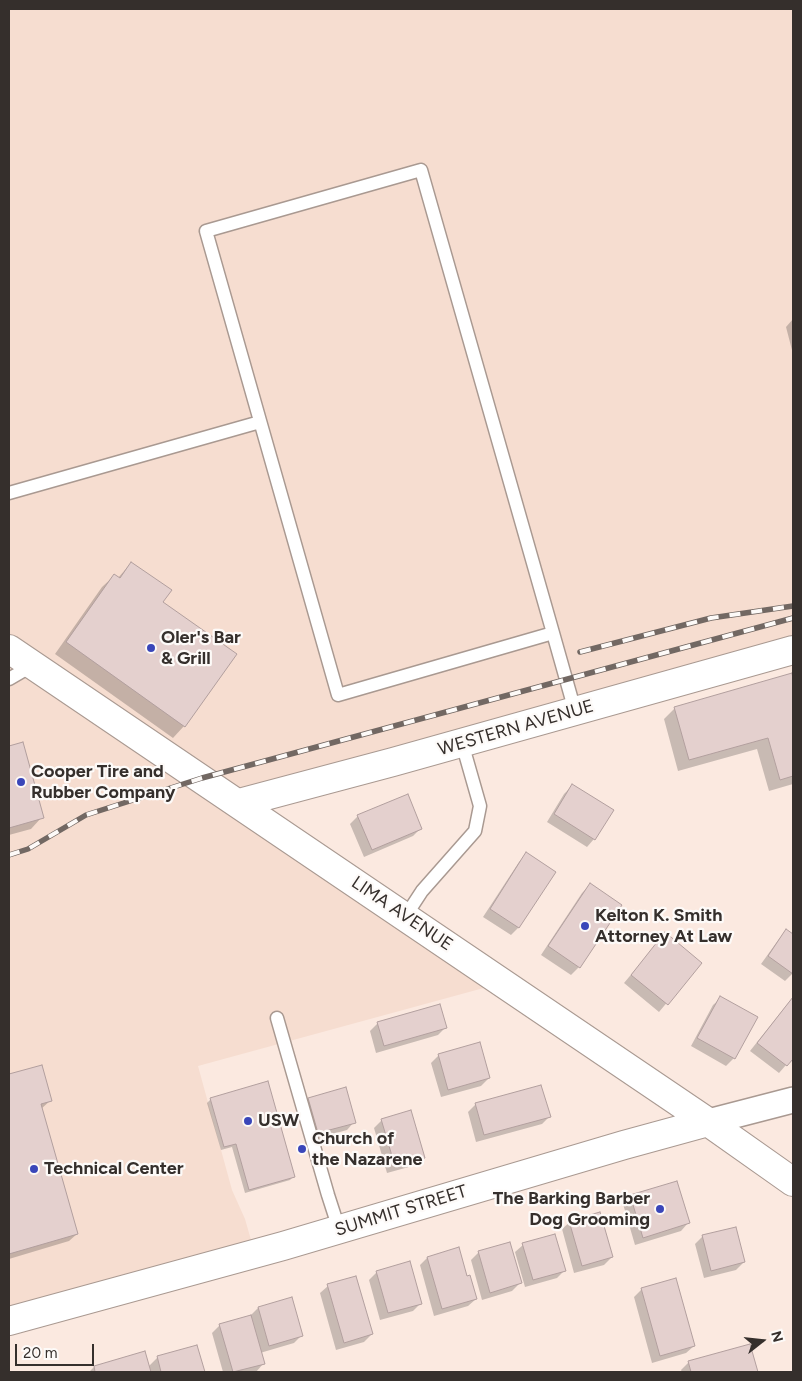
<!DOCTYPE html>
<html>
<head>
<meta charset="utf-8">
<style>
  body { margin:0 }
  #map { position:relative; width:802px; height:1381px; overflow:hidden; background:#fbe9e0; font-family:Figtree,sans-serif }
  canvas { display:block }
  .frame { position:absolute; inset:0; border:10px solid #352f2c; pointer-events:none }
  .north { position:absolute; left:737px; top:1316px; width:50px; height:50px; -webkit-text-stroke:4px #fdfaf8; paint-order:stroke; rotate:74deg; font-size:14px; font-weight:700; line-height:20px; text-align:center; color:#352f2c }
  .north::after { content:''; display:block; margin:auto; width:18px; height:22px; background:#352f2c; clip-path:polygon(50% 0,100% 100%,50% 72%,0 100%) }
  .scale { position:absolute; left:15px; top:1344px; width:79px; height:22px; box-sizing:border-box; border:2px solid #352f2c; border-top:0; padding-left:6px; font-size:15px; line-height:18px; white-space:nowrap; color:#352f2c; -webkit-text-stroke:4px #fdfaf8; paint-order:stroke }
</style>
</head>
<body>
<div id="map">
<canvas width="802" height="1381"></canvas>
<div class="frame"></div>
<div class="north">N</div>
<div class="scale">20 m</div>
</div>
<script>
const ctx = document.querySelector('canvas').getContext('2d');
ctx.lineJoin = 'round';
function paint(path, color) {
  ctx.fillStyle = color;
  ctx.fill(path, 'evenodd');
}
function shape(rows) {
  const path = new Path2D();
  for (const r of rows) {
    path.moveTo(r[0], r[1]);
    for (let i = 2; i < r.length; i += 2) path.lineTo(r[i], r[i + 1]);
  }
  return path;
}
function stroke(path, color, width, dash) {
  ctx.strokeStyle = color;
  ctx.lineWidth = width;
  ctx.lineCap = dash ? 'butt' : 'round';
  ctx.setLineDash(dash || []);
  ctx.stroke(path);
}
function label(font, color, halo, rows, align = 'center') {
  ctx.font = font + ' Figtree,sans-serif';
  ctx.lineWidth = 4.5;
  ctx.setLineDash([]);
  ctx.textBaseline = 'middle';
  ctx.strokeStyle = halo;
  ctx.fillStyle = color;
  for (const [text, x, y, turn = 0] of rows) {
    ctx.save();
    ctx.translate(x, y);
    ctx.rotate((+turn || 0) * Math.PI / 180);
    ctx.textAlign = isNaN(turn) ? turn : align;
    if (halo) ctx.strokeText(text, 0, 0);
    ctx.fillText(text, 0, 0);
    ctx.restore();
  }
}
paint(shape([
  [9,9,793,9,793,650,240,803,502,983,198,1066,232,1190,245,1219,255,1254,9,1321]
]), '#f6ddd0');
paint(shape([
  [793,319,793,354,786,327],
  [131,563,161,602,184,726,173,738,55,654,102,587,114,576,118,578],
  [791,675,793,683,793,784,769,791,757,749,678,771,664,719,675,708],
  [22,744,42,817,31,829,9,835,9,747],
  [572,786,594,839,587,847,547,822,564,794],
  [358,816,420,829,413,836,364,857,350,824],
  [526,854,519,927,511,935,483,917,519,862],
  [590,885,579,967,571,975,541,955,582,893],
  [787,931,793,936,793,973,785,981,761,964,779,939],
  [665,934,700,963,659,1012,624,983],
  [793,997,793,1057,779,1073,750,1051],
  [721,998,734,1058,726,1066,691,1046,713,1005],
  [378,1023,446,1027,438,1035,376,1053,370,1031],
  [439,1055,489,1078,481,1086,441,1097,431,1063],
  [41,1066,51,1100,41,1109,77,1234,69,1241,9,1259,9,1076],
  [211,1099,294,1176,290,1180,245,1193,232,1147,221,1150,207,1103],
  [309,1099,354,1122,347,1130,311,1140,301,1107],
  [476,1104,549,1117,542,1124,476,1142,468,1112],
  [382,1120,424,1157,416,1165,387,1173,374,1128],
  [631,1196,688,1223,681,1231,635,1245,623,1204],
  [570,1222,612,1257,604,1265,574,1273,562,1229],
  [703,1236,744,1262,736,1270,704,1278,695,1244],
  [523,1245,565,1270,557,1278,525,1287,515,1252],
  [479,1252,520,1283,512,1291,482,1300,471,1260],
  [427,1258,466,1277,476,1299,468,1306,434,1316,420,1265],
  [377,1272,421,1303,413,1311,380,1320,369,1280],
  [675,1280,694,1346,686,1353,652,1363,634,1297,641,1290],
  [328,1286,372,1334,364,1342,336,1350,320,1293],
  [291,1299,302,1335,294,1343,260,1353,263,1364,256,1372,223,1372,212,1333,220,1325,250,1316,258,1308],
  [749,1345,757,1372,682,1372,681,1370,689,1362],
  [157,1358,203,1371,89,1372,94,1367,148,1367]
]), '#0003');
const building = shape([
  [131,562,172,590,163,602,237,654,185,727,66,642,114,574,120,578,131,562],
  [792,673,793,679,793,776,780,780,768,738,689,760,674,707,792,673],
  [23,742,44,818,9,828,9,746,23,742],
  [572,784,614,810,595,840,554,814,572,784],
  [408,794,422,829,372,850,357,815,408,794],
  [526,852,556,872,519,928,490,909,526,852],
  [590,883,622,905,580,968,548,946,590,883],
  [786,929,793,934,793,974,768,956,786,929],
  [665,932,702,963,668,1005,631,975,665,932],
  [720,996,758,1017,735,1059,697,1038,720,996],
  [793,997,793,1059,787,1066,757,1043,793,997],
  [440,1004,447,1028,384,1046,377,1022,440,1004],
  [480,1042,490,1078,448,1090,438,1054,480,1042],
  [42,1065,52,1101,41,1104,78,1234,9,1254,9,1074,42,1065],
  [268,1081,295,1177,249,1190,236,1144,224,1147,210,1098,268,1081],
  [541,1085,551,1117,484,1135,475,1103,541,1085],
  [346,1087,356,1123,318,1133,308,1098,346,1087],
  [411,1110,425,1158,395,1166,381,1119,411,1110],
  [677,1181,690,1223,643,1238,630,1195,677,1181],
  [600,1212,613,1257,582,1266,569,1221,600,1212],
  [736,1227,745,1262,711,1271,702,1235,736,1227],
  [555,1234,566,1271,533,1280,522,1243,555,1234],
  [510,1242,522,1283,490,1293,478,1251,510,1242],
  [459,1247,467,1276,470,1275,477,1299,442,1309,427,1257,459,1247],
  [410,1261,422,1304,388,1313,376,1271,410,1261],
  [356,1276,373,1334,344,1343,327,1284,356,1276],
  [676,1278,695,1346,660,1356,641,1288,676,1278],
  [292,1297,303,1336,269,1346,258,1307,292,1297],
  [251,1315,265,1364,233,1372,219,1324,251,1315],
  [750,1344,758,1372,691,1372,688,1361,750,1344],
  [197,1345,205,1372,161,1372,157,1356,197,1345],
  [145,1351,151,1372,95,1372,94,1366,145,1351]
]);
paint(building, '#e4d0ce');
stroke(building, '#b29f9e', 1);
const lane = shape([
  [421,170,553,633,338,695,206,231,421,170],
  [9,493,260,422],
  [553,633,575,711],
  [9,679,33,665],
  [405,917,422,891,475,831,480,806,462,743],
  [277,1018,328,1195,339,1229]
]);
const street = shape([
  [708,1122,793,1100]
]);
const secondary = shape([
  [9,649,708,1122,793,1182],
  [239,803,393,762,793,650],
  [9,1321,283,1246,624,1145,708,1122]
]);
stroke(lane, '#a99991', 15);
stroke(street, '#a99991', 28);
stroke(secondary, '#a99991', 30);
stroke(lane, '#fff', 12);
stroke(street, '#fff', 25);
stroke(secondary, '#fff', 28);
const rail = shape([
  [580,652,711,618,793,606],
  [9,855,28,849,86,815,202,778,793,618]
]);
stroke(rail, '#726863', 5.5);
stroke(rail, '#fdfaf8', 4, [11]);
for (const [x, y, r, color] of [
  [151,648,5,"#3a46b9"],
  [21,782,5,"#3a46b9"],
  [585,926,5,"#3a46b9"],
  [248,1121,5,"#3a46b9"],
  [302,1149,5,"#3a46b9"],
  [34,1169,5,"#3a46b9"],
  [660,1209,5,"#3a46b9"]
]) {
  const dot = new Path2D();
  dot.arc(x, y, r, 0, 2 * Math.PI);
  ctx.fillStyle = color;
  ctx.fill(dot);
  stroke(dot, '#fdfaf8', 2);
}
label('bold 18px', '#352f2c', '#fdfaf8', [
  ["Oler's Bar",161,638],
  ["& Grill",161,659],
  ["Cooper Tire and",31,772],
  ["Rubber Company",31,793],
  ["Kelton K. Smith",595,916],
  ["Attorney At Law",595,937],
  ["USW",258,1121],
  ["Church of",312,1139],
  ["the Nazarene",312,1160],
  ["Technical Center",44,1169],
  ["The Barking Barber",650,1199,"right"],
  ["Dog Grooming",650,1220,"right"]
], 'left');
label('18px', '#352f2c', '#fdfaf8', [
  ["WESTERN AVENUE",516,728,-16],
  ["LIMA AVENUE",402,914,34],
  ["SUMMIT STREET",401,1211,-17]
]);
</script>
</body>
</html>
